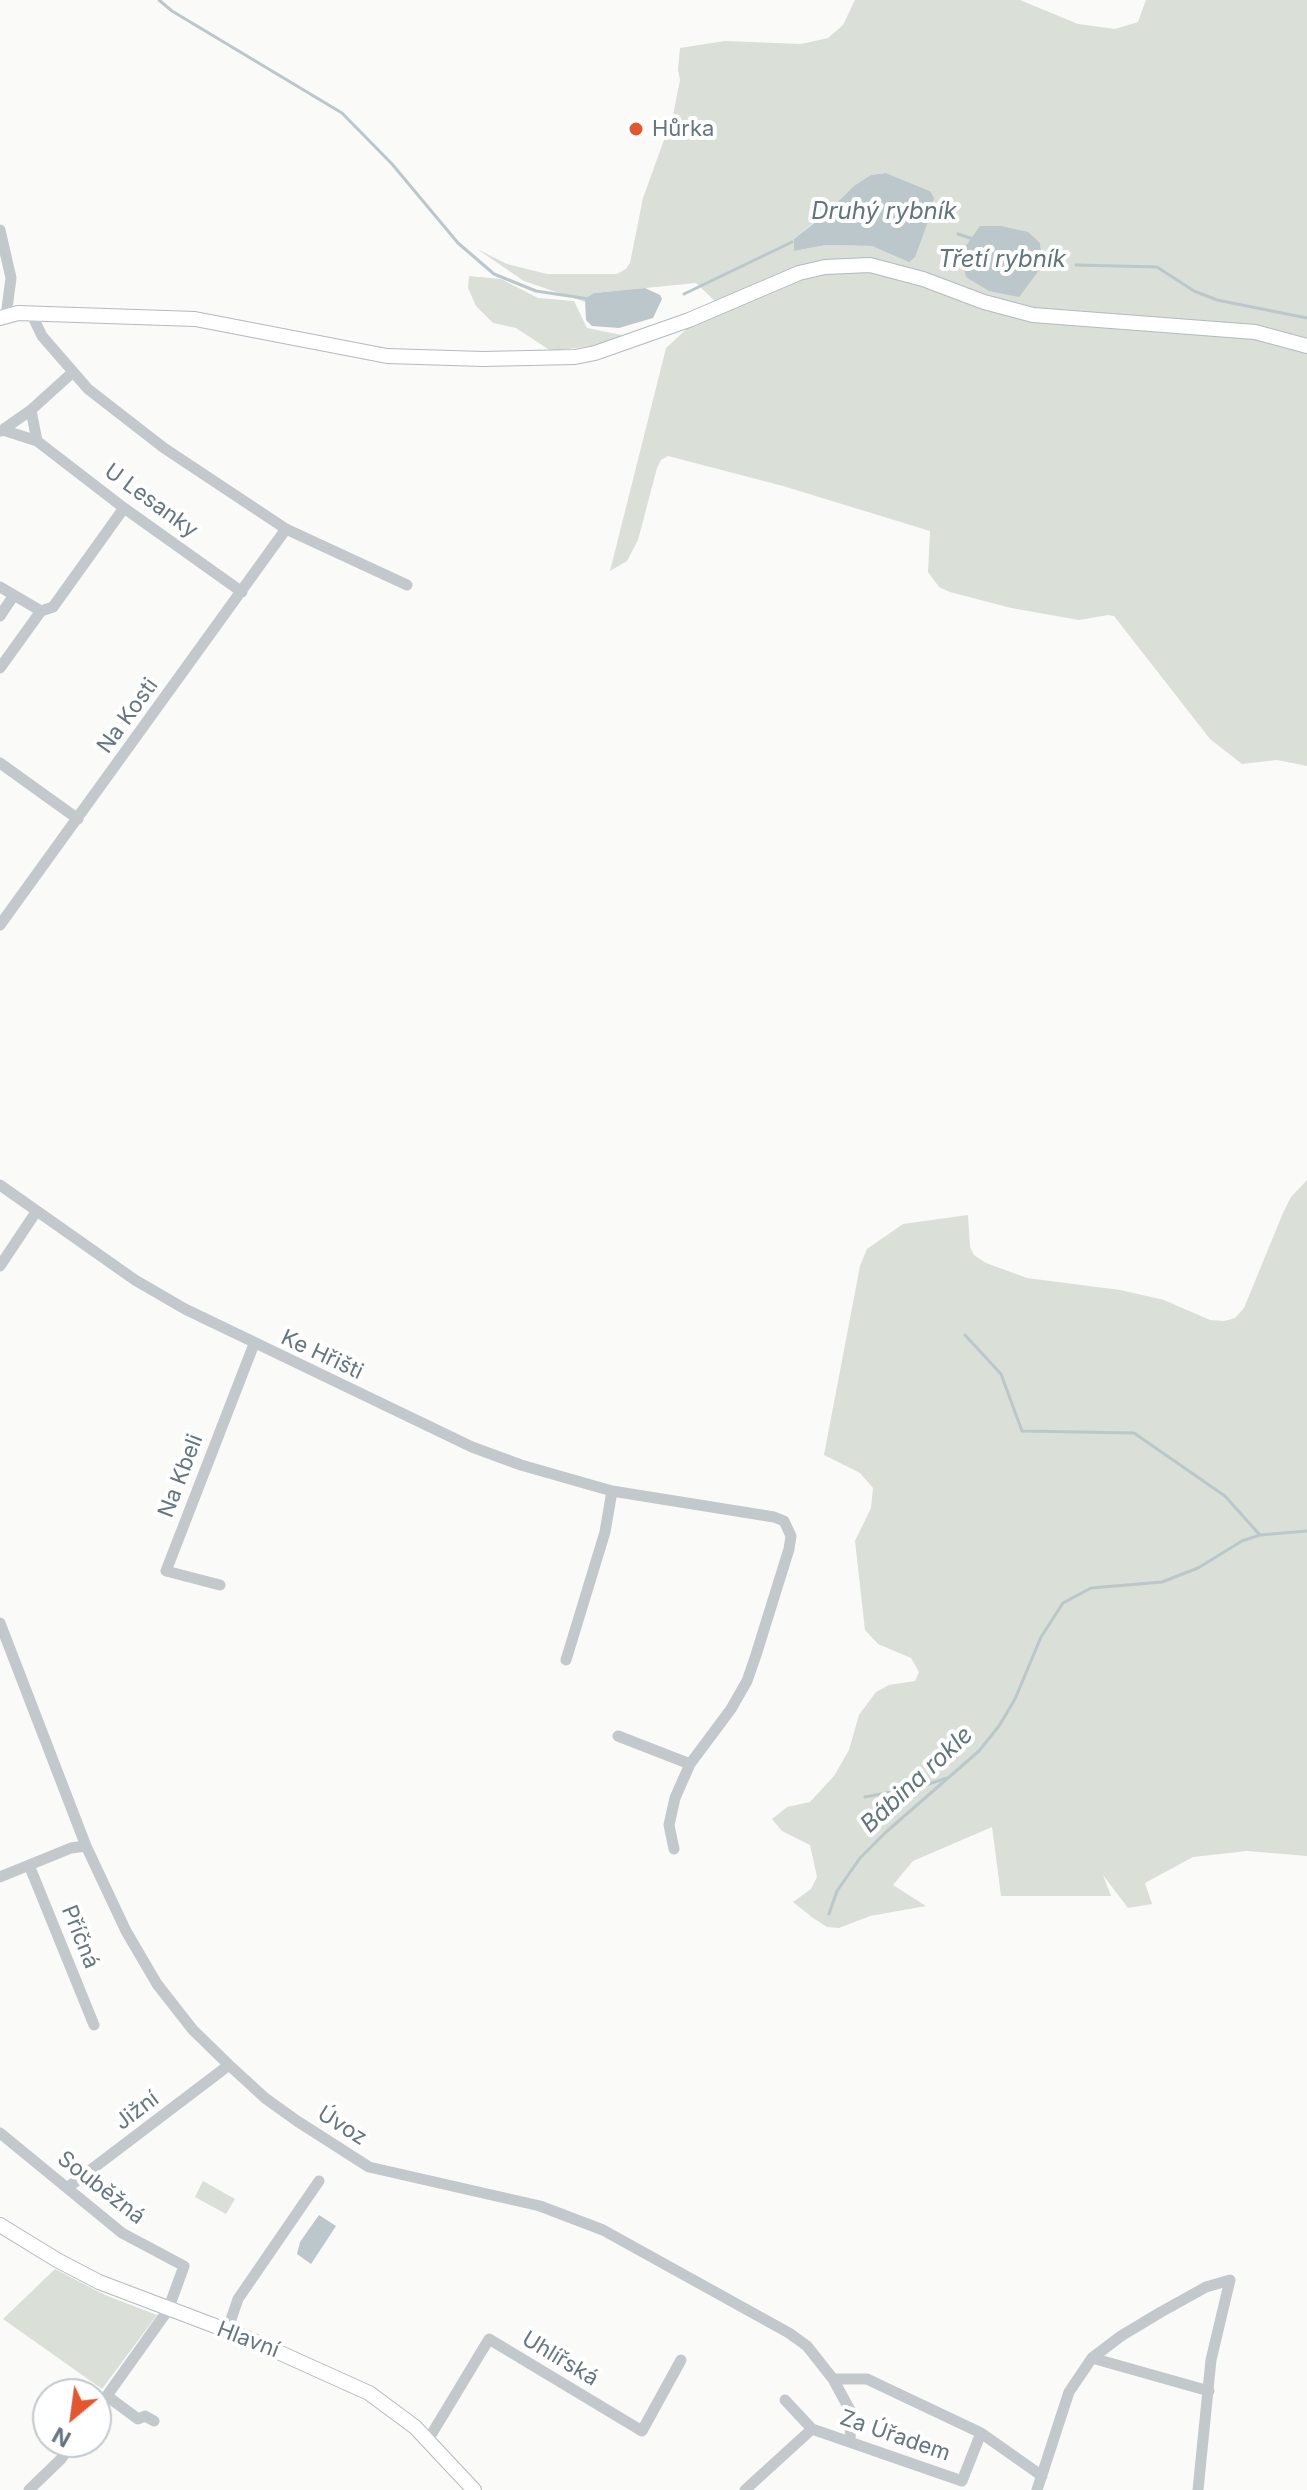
<!DOCTYPE html>
<html>
<head>
<meta charset="utf-8">
<style>
  body { margin:0 }
  #map { position:relative; width:1307px; height:2490px; overflow:hidden; background:#fafaf8; font-family:Inter,sans-serif }
  canvas { display:block }
  .north { position:absolute; left:32px; top:2378px; width:80px; height:80px; box-sizing:border-box; background:#fff; border:2px solid #c1c8cd; border-radius:50%; rotate:209deg; font-size:22px; font-weight:700; line-height:32px; text-align:center; color:#657683 }
  .north::after { content:''; display:block; margin:auto; width:28px; height:36px; background:#e4572e; clip-path:polygon(50% 0,100% 100%,50% 72%,0 100%) }
</style>
</head>
<body>
<div id="map">
<canvas width="1307" height="2490"></canvas>
<div class="north">N</div>
</div>
<script>
const ctx = document.querySelector('canvas').getContext('2d');
ctx.lineJoin = 'round';
function paint(path, color) {
  ctx.fillStyle = color;
  ctx.fill(path, 'evenodd');
}
function shape(rows) {
  const path = new Path2D();
  for (const r of rows) {
    path.moveTo(r[0], r[1]);
    for (let i = 2; i < r.length; i += 2) path.lineTo(r[i], r[i + 1]);
  }
  return path;
}
function stroke(path, color, width, dash) {
  ctx.strokeStyle = color;
  ctx.lineWidth = width;
  ctx.lineCap = dash ? 'butt' : 'round';
  ctx.setLineDash(dash || []);
  ctx.stroke(path);
}
function label(font, color, halo, rows, align = 'center') {
  ctx.font = font + ' Inter,sans-serif';
  ctx.lineWidth = 8;
  ctx.setLineDash([]);
  ctx.textBaseline = 'middle';
  ctx.strokeStyle = halo;
  ctx.fillStyle = color;
  for (const [text, x, y, turn = 0] of rows) {
    ctx.save();
    ctx.translate(x, y);
    ctx.rotate((+turn || 0) * Math.PI / 180);
    ctx.textAlign = isNaN(turn) ? turn : align;
    if (halo) ctx.strokeText(text, 0, 0);
    ctx.fillText(text, 0, 0);
    ctx.restore();
  }
}
paint(shape([
  [855,0,1020,0,1078,24,1115,29,1138,22,1146,0,1307,0,1307,339,1256,326,1034,309,986,297,871,259,716,302,696,283,594,293,585,302,524,281,477,249,507,264,547,274,617,274,626,269,630,263,643,198,673,115,680,80,678,70,680,48,725,41,801,44,828,38,843,25],
  [886,173,930,191,909,261,872,246,826,245,794,251,794,239,871,175],
  [969,242,1040,243,1043,265,963,265,965,247],
  [869,271,921,285,983,308,1255,338,1307,352,1307,766,1277,760,1242,764,1210,739,1114,616,1108,615,1079,620,1011,608,950,592,939,587,928,572,930,531,783,486,668,456,661,460,657,468,638,540,627,561,610,571,666,348,691,325,801,279,826,273],
  [469,276,501,279,538,298,574,301,587,328,622,335,600,345,551,351,516,328,493,323,476,306,468,288],
  [1307,1180,1307,1856,1247,1851,1193,1857,1145,1883,1152,1904,1128,1908,1103,1875,1111,1896,1001,1896,992,1827,913,1861,893,1885,926,1906,870,1916,839,1928,827,1927,813,1918,793,1902,811,1889,817,1877,810,1845,782,1831,772,1819,787,1807,810,1802,834,1776,849,1750,859,1715,876,1692,889,1685,915,1681,919,1672,911,1658,878,1644,865,1630,855,1541,871,1508,873,1488,860,1473,824,1455,860,1266,867,1249,903,1224,968,1215,970,1247,974,1255,986,1263,1027,1278,1120,1290,1164,1300,1210,1320,1224,1321,1235,1318,1244,1308,1283,1213,1291,1197],
  [203,2181,235,2199,226,2214,195,2197],
  [55,2269,105,2295,157,2315,102,2389,3,2319]
]), '#dadfd7');
paint(shape([
  [886,173,930,191,934,198,929,219,915,257,909,262,872,246,826,245,794,251,794,239,828,212,854,186,871,175],
  [980,226,1001,226,1028,232,1040,243,1043,265,1019,297,989,291,966,277,963,265,965,247],
  [645,288,660,295,662,299,653,318,619,328,592,326,586,320,585,299,594,293],
  [319,2215,336,2226,311,2264,297,2254,300,2242]
]), '#bbc7cb');
stroke(shape([
  [159,0,172,11,342,113,392,164,458,243,494,274,536,291,589,299],
  [958,234,973,239],
  [1076,265,1157,267,1194,291,1217,300,1307,318],
  [684,294,792,242],
  [965,1335,1001,1374,1022,1431,1134,1433,1225,1496,1259,1534],
  [865,1797,919,1787,947,1778],
  [829,1914,837,1891,860,1858,886,1832,979,1751,999,1726,1015,1699,1041,1637,1063,1603,1091,1588,1162,1582,1198,1568,1242,1541,1260,1535,1307,1531]
]), '#bbc7cb', 3);
const secondary = shape([
  [0,318,18,313,195,319,387,356,483,359,575,357,595,353,689,320,799,273,825,267,870,265,923,279,984,302,1033,315,1255,332,1307,346],
  [0,2225,57,2260,99,2282,247,2338,369,2393,415,2427,474,2490]
]);
stroke(secondary, '#b3babf', 16);
stroke(shape([
  [0,230,11,278,6,316],
  [31,313,42,336,88,389,164,448,286,529,407,585],
  [31,410,37,441],
  [3,430,37,441,124,508,242,592],
  [1,431,31,410,73,372],
  [0,587,41,611],
  [41,611,53,607,124,508],
  [0,616,14,595],
  [0,668,41,611],
  [0,763,78,819],
  [0,925,286,529],
  [0,1185,135,1280,185,1309,472,1447,521,1465,612,1491,774,1517,784,1521,791,1536,789,1549,756,1655,747,1681,731,1709,690,1764,675,1798,669,1825,674,1849],
  [0,1266,36,1212],
  [220,1585,166,1571,254,1344],
  [0,1623,86,1846,126,1931,157,1984,193,2030,229,2065,265,2098,297,2121,369,2167,540,2206,603,2230,789,2333,807,2346,833,2379,851,2412,850,2442],
  [566,1660,605,1532,612,1491],
  [618,1736,690,1764],
  [29,1865,94,2025],
  [0,1877,71,1848,86,1846],
  [0,2133,122,2233,184,2266,168,2310,96,2411],
  [67,2188,229,2065],
  [227,2331,238,2299,319,2181],
  [1092,2358,1121,2336,1161,2312,1206,2287,1230,2280,1211,2360,1198,2490],
  [833,2379,867,2379,981,2433],
  [107,2396,138,2419,145,2416,154,2421],
  [785,2400,812,2429],
  [428,2440,489,2339,642,2431,681,2360],
  [29,2490,61,2459,73,2442],
  [745,2490,812,2429,962,2481,981,2433,1042,2476],
  [1037,2490,1069,2392,1092,2358,1209,2391]
]), '#c3c8cc', 11);
stroke(secondary, '#fff', 14);
for (const [x, y, r, color] of [
  [636,129,8,"#e4572e"]
]) {
  const dot = new Path2D();
  dot.arc(x, y, r, 0, 2 * Math.PI);
  ctx.fillStyle = color;
  ctx.fill(dot);
  stroke(dot, '#fff', 3);
}
label('22px', '#657683', '#fff', [
  ["Hůrka",652,129]
], 'left');
label('22px', '#657683', '#fff', [
  ["U Lesanky",151,501,36],
  ["Na Kosti",128,716,-54],
  ["Ke Hřišti",322,1355,25],
  ["Na Kbeli",181,1476,-69],
  ["Příčná",80,1937,68],
  ["Jižní",137,2111,-37],
  ["Úvoz",342,2126,32],
  ["Souběžná",101,2188,38],
  ["Hlavní",248,2340,21],
  ["Uhlířská",560,2359,31],
  ["Za Úřadem",895,2436,19]
]);
label('italic 24px', '#60757c', '#fff', [
  ["Druhý rybník",884,212],
  ["Třetí rybník",1002,260],
  ["Bábina rokle",917,1780,-43]
]);
</script>
</body>
</html>
